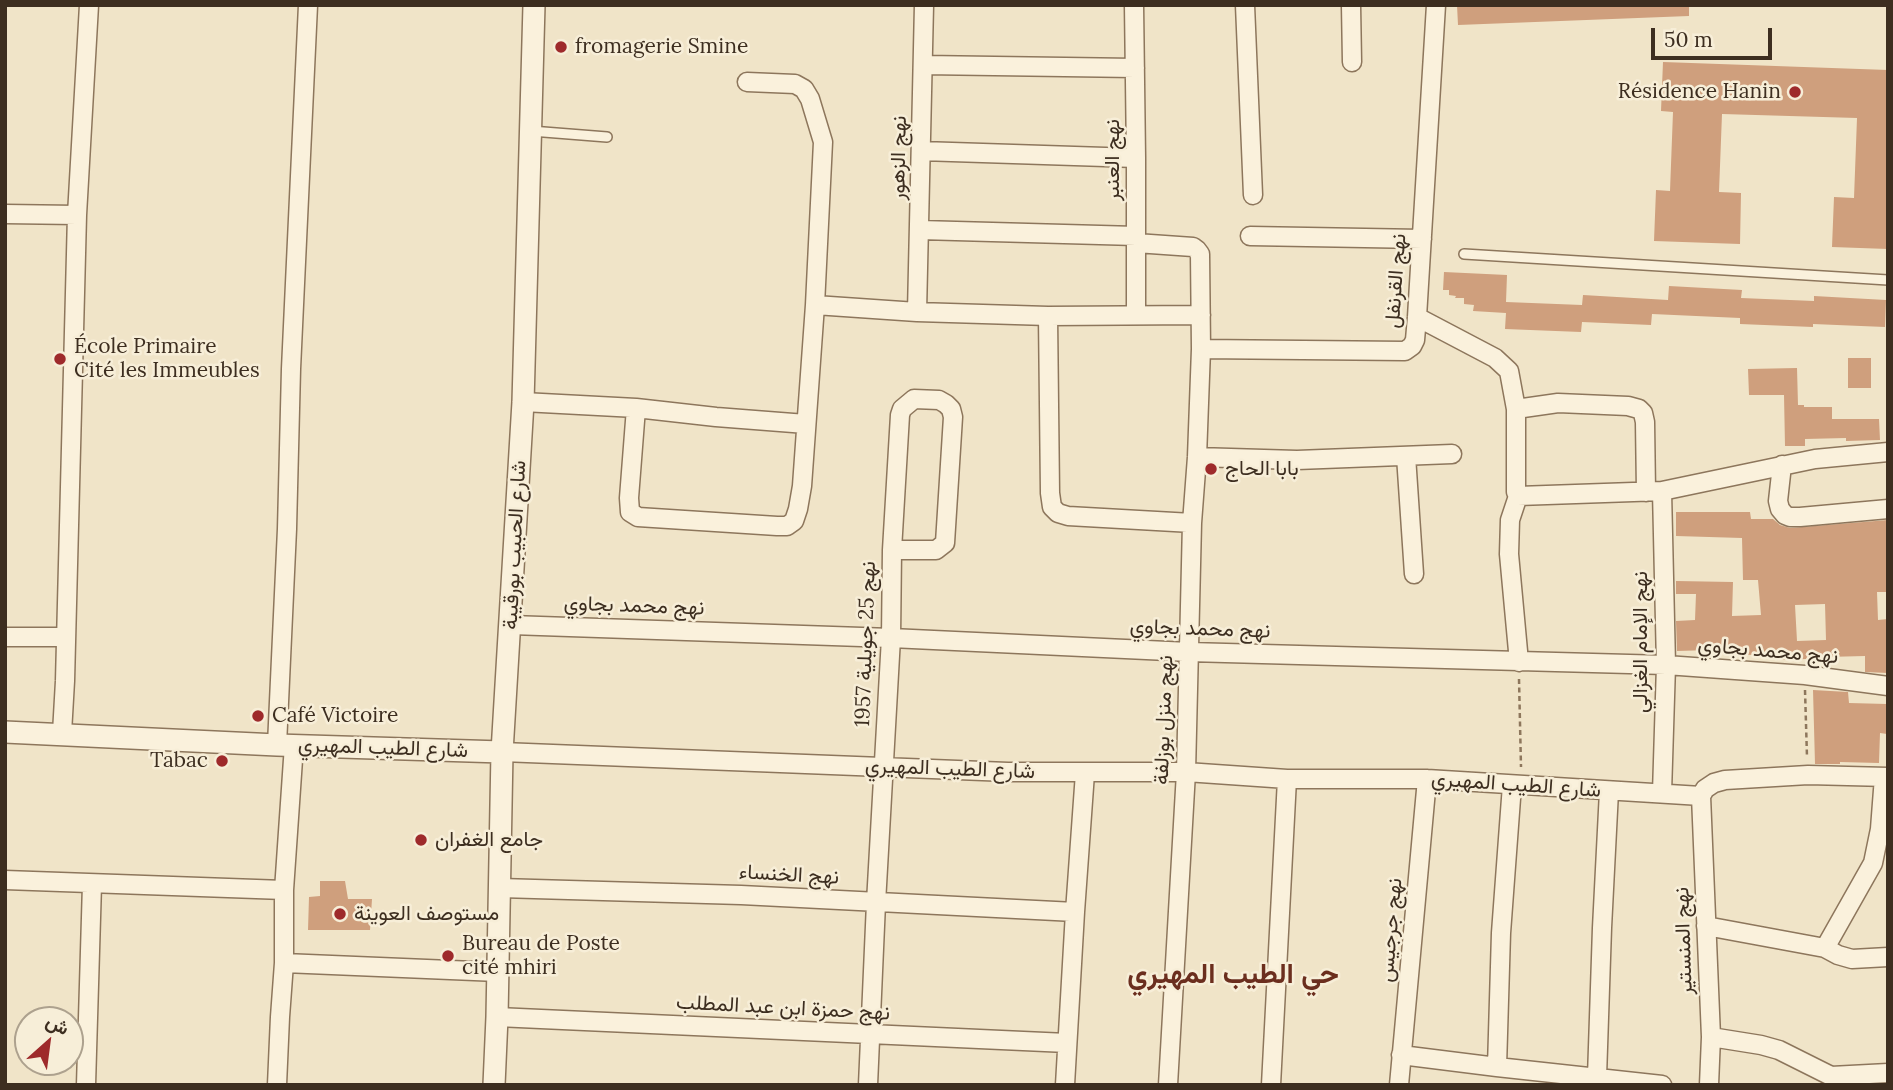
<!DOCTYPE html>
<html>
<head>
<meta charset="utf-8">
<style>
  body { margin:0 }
  #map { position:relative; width:1893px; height:1090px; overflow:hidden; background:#f0e4c8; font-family:Lora,Vazirmatn,serif }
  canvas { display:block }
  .frame { position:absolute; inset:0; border:7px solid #3d2e20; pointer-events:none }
  .north { position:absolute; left:14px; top:1006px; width:70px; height:70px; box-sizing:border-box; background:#f7eed8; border:2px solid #ada18e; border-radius:50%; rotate:28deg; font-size:19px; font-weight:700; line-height:28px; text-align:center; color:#3d2e20 }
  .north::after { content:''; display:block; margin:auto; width:24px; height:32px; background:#9e2a2b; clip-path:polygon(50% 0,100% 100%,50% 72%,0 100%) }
  .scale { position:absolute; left:1651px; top:28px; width:121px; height:32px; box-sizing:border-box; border:4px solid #3d2e20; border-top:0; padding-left:9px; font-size:21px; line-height:24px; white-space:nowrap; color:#3d2e20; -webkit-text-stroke:5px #f7eed8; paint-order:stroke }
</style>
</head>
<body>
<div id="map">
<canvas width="1893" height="1090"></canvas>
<div class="frame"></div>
<div class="north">ش</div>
<div class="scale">50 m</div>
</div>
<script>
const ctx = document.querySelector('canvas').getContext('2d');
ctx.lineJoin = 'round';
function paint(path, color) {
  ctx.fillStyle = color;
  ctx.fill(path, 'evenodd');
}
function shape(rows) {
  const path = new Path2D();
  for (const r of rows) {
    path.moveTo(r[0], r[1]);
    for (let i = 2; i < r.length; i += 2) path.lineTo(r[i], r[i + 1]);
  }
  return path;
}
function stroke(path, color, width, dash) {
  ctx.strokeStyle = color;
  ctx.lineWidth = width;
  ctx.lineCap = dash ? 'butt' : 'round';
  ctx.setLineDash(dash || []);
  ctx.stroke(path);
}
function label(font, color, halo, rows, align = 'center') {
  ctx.font = font + ' Lora,Vazirmatn,serif';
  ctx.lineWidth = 5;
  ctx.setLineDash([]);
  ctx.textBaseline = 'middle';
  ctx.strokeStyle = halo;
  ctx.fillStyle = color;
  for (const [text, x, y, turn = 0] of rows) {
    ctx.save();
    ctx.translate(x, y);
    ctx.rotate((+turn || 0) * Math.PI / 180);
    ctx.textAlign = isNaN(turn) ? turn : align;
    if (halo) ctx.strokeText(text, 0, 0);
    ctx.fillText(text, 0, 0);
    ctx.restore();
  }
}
paint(shape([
  [1457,5,1689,5,1689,16,1458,25],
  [1663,62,1888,70,1888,249,1832,247,1834,197,1854,198,1857,118,1722,114,1719,192,1741,193,1740,244,1654,241,1656,190,1670,191,1673,112,1661,111],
  [1444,272,1507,275,1506,302,1582,305,1583,295,1668,300,1669,286,1742,290,1741,298,1814,301,1814,296,1886,300,1885,327,1813,324,1813,327,1740,324,1740,318,1652,314,1651,325,1582,322,1581,332,1505,329,1506,313,1473,311,1474,305,1464,304,1464,298,1455,298,1456,296,1449,295,1449,290,1443,290],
  [1848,358,1871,358,1871,388,1848,388],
  [1797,368,1798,405,1804,405,1804,407,1832,407,1832,419,1879,419,1880,440,1846,441,1846,438,1805,439,1805,446,1785,446,1784,395,1749,395,1748,369],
  [1676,512,1750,512,1751,519,1773,519,1780,525,1790,528,1888,520,1888,592,1877,592,1878,620,1888,619,1888,673,1865,672,1865,656,1826,657,1826,662,1806,662,1806,659,1781,660,1781,654,1744,655,1743,649,1677,651,1676,621,1695,620,1696,594,1676,594,1676,581,1733,582,1732,616,1761,615,1758,580,1743,580,1742,538,1676,536],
  [1825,604,1826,640,1797,641,1795,605],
  [1813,690,1848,692,1849,703,1887,704,1887,734,1880,733,1879,763,1840,762,1840,764,1815,764],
  [320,881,345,881,348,899,372,899,370,930,308,930,309,897,320,896]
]), '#cf9f7d');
const service = shape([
  [531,131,607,137],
  [1464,254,1888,280]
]);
const minor = shape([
  [1134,5,1136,158,1136,314],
  [1245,5,1253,195],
  [1351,5,1352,62],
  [924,65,1135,68],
  [921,151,1136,158],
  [5,214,77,215],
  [920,230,1136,236],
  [1250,236,1422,239],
  [1136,243,1193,247,1197,250,1200,254,1201,349,1197,457,1192,523,1186,772,1168,1085],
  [815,305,917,312,1048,316,1201,315],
  [917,312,924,5],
  [1048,316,1050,493,1052,507,1058,513,1068,516,1192,523],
  [1417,317,1495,358,1509,371,1516,409,1516,492,1518,496,1510,520,1509,554,1519,662],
  [1201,349,1405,351,1412,346,1415,340,1417,317,1436,5],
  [523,402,636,408,716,417,806,424],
  [636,408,629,498,630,512,638,517,777,526,787,526,794,521,798,509,802,486,815,305,823,142,810,99,804,89,795,84,747,82],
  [1516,409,1558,403,1628,406,1639,409,1643,413,1645,422,1646,492],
  [1406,456,1414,574],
  [1197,457,1297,460,1452,454],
  [1782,465,1778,501,1780,509,1785,515,1790,517,1800,517,1888,509],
  [1662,491,1666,665,1662,793],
  [1518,496,1662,491,1815,459,1888,452],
  [511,625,891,638,1189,652,1666,665,1805,675,1888,686],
  [5,637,65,637],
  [62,733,65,681,77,215,89,5],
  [277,745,287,529,291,369,308,5],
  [502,752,1008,772,1186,772,1287,779,1427,779,1701,796,1705,789,1714,783,1725,780,1808,775,1888,777],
  [1701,796,1711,1037,1709,1085],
  [5,880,284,890],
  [500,888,741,895,1075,912],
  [1706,926,1825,948,1838,955,1852,959,1888,957],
  [1825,948,1873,863,1880,829,1884,777],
  [284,963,498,972],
  [497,1017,1067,1043],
  [1711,1037,1761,1045,1779,1050,1831,1076,1888,1073],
  [1401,1055,1497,1067,1662,1085],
  [1497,1067,1501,933,1512,785],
  [1597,1077,1602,928,1609,791],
  [86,1085,92,884],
  [277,1085,280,1017,284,963,284,890,294,745],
  [868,1085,876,903,891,638,892,550,900,415,902,409,914,399,939,400,946,404,951,409,953,417,945,543,936,550,892,550],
  [1065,1085,1075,912,1085,773],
  [1271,1085,1287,779],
  [1399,1085,1427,779]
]);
const tertiary = shape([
  [5,732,277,745,502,752],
  [494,1085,497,1017,502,752,523,402,534,5]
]);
stroke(service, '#8d765c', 12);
stroke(minor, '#8d765c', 21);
stroke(tertiary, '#8d765c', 24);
stroke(shape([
  [1519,679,1521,767],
  [1805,690,1807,757]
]), '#8d765c', 2.5, [5, 3.5]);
stroke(service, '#faf1dc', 9);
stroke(minor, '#faf1dc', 18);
stroke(tertiary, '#faf1dc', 21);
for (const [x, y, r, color] of [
  [561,47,7,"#9e2a2b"],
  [1795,92,7,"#9e2a2b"],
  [60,359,7,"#9e2a2b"],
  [1211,469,7,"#9e2a2b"],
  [258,716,7,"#9e2a2b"],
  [222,761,7,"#9e2a2b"],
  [421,840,7,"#9e2a2b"],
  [340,914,7,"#9e2a2b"],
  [448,956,7,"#9e2a2b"]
]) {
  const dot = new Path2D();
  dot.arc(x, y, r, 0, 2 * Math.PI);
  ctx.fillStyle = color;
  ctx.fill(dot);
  stroke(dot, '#f7eed8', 2.5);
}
label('21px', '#3d2e20', '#f7eed8', [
  ["fromagerie Smine",575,47],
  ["Résidence Hanin",1781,92,"right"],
  ["École Primaire",74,347],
  ["Cité les Immeubles",74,371],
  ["بابا الحاج",1225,469],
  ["Café Victoire",272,716],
  ["Tabac",208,761,"right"],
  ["جامع الغفران",435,840],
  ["مستوصف العوينة",354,914],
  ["Bureau de Poste",462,944],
  ["cité mhiri",462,968]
], 'left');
label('21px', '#3d2e20', '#f7eed8', [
  ["نهج الزهور",899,158,-89],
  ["نهج العنبر",1113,160,-90],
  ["نهج القرنفل",1396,281,-86],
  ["شارع الحبيب بورقيبة",515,545,-87],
  ["نهج محمد بجاوي",634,606,2],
  ["نهج محمد بجاوي",1200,629,2],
  ["نهج الإمام الغزالي",1641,642,-90],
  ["نهج 25 جويلية 1957",866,644,-88],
  ["نهج محمد بجاوي",1768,651,5],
  ["نهج منزل بوزلفة",1164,720,-88],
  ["شارع الطيب المهيري",383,748,2],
  ["شارع الطيب المهيري",950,769,2],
  ["شارع الطيب المهيري",1516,785,4],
  ["نهج الخنساء",789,875,3],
  ["نهج جرجيس",1391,930,-85],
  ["نهج المنستير",1684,941,-92],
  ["نهج حمزة ابن عبد المطلب",783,1008,3]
]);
label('bold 28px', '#6b2e1e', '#f7eed8', [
  ["حي الطيب المهيري",1233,975]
]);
</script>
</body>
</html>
